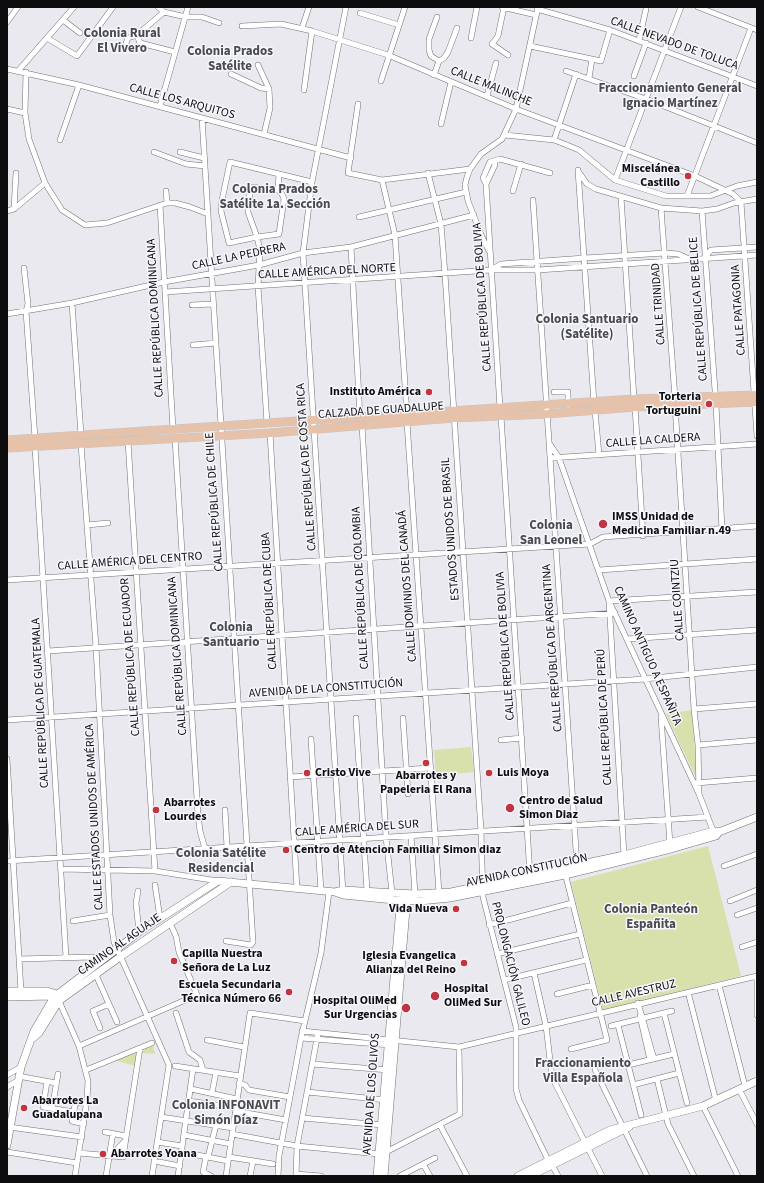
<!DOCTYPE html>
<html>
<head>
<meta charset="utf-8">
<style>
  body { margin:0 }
  #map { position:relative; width:764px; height:1183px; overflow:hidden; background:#e9e9ef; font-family:"Source Sans 3",sans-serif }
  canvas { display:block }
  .frame { position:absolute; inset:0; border:8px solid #0d0d0f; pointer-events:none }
</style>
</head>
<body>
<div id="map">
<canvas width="764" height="1183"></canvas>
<div class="frame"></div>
</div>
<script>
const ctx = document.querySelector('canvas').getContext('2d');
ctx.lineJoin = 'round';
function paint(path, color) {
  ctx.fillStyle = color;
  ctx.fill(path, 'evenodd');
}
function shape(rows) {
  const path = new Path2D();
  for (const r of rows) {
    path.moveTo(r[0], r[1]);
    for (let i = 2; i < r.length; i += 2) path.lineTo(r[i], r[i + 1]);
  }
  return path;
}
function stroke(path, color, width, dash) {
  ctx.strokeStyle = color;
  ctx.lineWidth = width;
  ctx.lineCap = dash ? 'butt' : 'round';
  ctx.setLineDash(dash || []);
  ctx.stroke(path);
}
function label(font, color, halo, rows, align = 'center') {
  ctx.font = font + ' "Source Sans 3",sans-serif';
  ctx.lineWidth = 3;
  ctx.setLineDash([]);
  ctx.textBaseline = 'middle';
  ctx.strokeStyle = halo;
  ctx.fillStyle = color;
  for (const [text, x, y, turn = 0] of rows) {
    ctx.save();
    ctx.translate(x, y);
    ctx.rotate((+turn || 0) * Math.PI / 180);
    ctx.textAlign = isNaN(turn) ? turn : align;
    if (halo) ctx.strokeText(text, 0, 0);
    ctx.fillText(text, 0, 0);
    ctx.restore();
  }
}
paint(shape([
  [692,710,697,780,666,714],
  [471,747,474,772,436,776,434,750],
  [708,846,741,976,603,1010,571,882],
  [153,1046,155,1054,142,1053,143,1050],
  [138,1052,136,1066,113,1060]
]), '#d8e0ac');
const street = shape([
  [158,7,164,12,186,17,202,17,219,23],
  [502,7,536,15],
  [504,7,498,36,492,44,508,55],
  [698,7,757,30],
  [537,9,610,30,757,86],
  [360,13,399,25],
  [437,17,429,39,429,50,431,56,439,61],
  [63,20,80,33],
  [7,22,18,7],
  [242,26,281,24,312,31,388,55,516,109,695,176,733,194,741,202,757,436],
  [302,28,309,7],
  [137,35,140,43,175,52],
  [47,38,77,56,113,7],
  [471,38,477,7],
  [639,40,646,9],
  [530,46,601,61,610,30],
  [124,49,128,38,137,35,164,12],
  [258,65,269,89,270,108,264,134],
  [7,69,79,85,351,158],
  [18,71,74,7],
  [566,71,646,99,757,143],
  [26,72,25,113,29,139,45,183,62,210,85,225,107,223,167,203,175,203,190,207,208,214],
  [231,74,261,88,269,89],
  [434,75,439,61,444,58,448,52,457,28],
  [634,76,646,43],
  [589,78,592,59],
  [381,81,405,7],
  [304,90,312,31],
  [487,96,496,63],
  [358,104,348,173,382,180,470,169],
  [160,106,188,7],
  [7,109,25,113],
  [202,118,253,942,251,945,226,941],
  [441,124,451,82],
  [505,135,554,140,562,143,579,150,615,180,666,196,710,196,737,186,757,182],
  [60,140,79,85],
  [554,140,576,74],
  [154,152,186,164,205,166],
  [180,152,204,158],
  [578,170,594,403],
  [578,171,587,184,596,189,661,208,702,211,717,209,734,203,757,199],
  [428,173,441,224,445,274,481,831,483,897,516,1027,516,1089,519,1100,548,1160],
  [382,180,395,235,407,415],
  [615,180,681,7],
  [486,184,495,165,494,161],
  [278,190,279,174],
  [166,191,167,203],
  [513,191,521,164],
  [687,196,751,28],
  [621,197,634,399],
  [533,200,577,865],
  [160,205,173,429],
  [661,208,675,398],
  [14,209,16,173],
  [7,211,14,209,45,183],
  [702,211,716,404,722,530],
  [359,217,466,192],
  [351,247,360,418],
  [489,251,482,237,468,201,465,185,467,177,470,169,481,154,502,139,516,109,538,7],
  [705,257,711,250,757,247],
  [24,268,28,304,26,311,35,438],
  [491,270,501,264,585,258,665,253,678,254,687,258],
  [165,292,491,270,538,270,757,255],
  [72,303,81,435],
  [192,305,213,304],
  [7,314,72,303,164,282,259,265,303,253,351,247,474,215],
  [193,345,216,343],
  [554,392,568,392,568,405],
  [675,405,694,709,698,745,699,793],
  [635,407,643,536],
  [500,408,486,184,483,178,490,162,500,159,550,173],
  [595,410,599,455],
  [501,416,530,875],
  [407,422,439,893],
  [267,423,258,286,260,250,257,237,248,212,248,205,251,187,278,190,282,194,284,199,279,234,257,237,229,243,221,211,222,200,230,162,312,182],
  [362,425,386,837,392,893],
  [270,433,297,889],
  [175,438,198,815,200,831,205,849],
  [128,441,155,871],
  [549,443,559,458,609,601,699,794,714,833],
  [81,444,96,647,110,915,114,942,169,1065,152,1176],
  [35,447,66,957],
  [550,458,757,444],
  [87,525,108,523],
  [599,570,757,559],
  [7,580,590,544,603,537,757,526],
  [627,639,757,630],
  [48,651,615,613],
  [694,709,757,704],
  [661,717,670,844],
  [356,718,367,891],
  [403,718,408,794],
  [7,720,645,679,757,667],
  [311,739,321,891],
  [501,740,522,738],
  [698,745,757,740],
  [7,759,21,991],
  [290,777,430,768],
  [696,783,757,778],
  [225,810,227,847],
  [411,836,415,894],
  [624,855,609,601,757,592],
  [7,861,708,817],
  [724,866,757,854],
  [61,869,155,871,218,881],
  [565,873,607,1040,571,1049],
  [155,885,160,918],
  [138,891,136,903,139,932],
  [343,893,303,253,312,182,346,7],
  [730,901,757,890],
  [737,915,757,908],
  [73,921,110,915],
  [489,925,572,903],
  [742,947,757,942],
  [497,954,580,934],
  [19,959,93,957,102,959],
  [534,973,546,1026,552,1077,602,1176],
  [96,975,117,1022],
  [757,977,757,1015],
  [504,980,586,960],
  [719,985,745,1086],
  [688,992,716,1101],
  [557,994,593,985],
  [59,1001,79,1046,88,1081,87,1100,75,1176],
  [638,1003,654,1059],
  [176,1013,189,1052,200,1060,203,1070],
  [664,1013,687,1103],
  [640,1016,650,1060],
  [618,1025,641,1115],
  [611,1026,672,1011],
  [100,1028,93,1011,109,1004],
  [302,1031,459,1047,757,976],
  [301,1038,391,1045],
  [207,1040,244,1047],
  [79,1046,197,995,179,952,176,936,170,923],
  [312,1064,389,1070],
  [628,1065,674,1054],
  [175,1066,240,1076],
  [86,1070,152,1043],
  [595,1070,647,1176],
  [7,1075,21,1067],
  [18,1076,56,1083],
  [657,1079,668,1124,694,1176],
  [47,1082,43,1107,74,1112],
  [239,1083,245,1085,249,1090,290,1097],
  [633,1085,679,1073],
  [7,1087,17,1081],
  [191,1089,237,1099],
  [739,1089,757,1124],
  [307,1092,386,1100],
  [212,1093,216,1072],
  [189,1101,236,1108],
  [703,1106,738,1176],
  [52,1109,58,1074],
  [235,1111,286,1120],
  [161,1117,233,1128],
  [302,1118,383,1125],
  [84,1124,72,1121,75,1105,77,1102,87,1104],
  [440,1125,467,1176],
  [9,1127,82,1137],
  [105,1132,126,1136],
  [232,1134,297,1146,379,1154,386,1152,460,1114,459,1047],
  [184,1135,231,1144],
  [157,1142,182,1146],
  [7,1152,77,1163],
  [182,1152,228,1161],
  [79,1153,123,1157,140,1048],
  [109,1157,126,1140],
  [206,1157,203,1172,211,1176],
  [208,1157,216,1125],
  [229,1157,273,1164],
  [154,1161,180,1166],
  [423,1164,430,1176],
  [552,1165,558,1176],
  [296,1174,321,1176],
  [106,1176,113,1133],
  [178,1176,193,1069],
  [226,1176,250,1013,305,1021],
  [250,1176,253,1161],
  [278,1176,279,1156,301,1038,321,953,329,892],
  [296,1176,297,1146,318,1033],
  [400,1176,435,1158]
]);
const secondary = shape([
  [335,892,343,895,394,900,420,901,450,898,565,875,671,849,716,836,719,832],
  [7,991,47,991,60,995],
  [7,997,53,996],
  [33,1038,39,1033,59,1001,63,998,120,957,231,882],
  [7,1145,21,1067,34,1031,54,997,139,932,218,881,335,892,343,890,415,894,451,892,624,855,714,831,719,832,757,817],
  [377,1176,401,896],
  [384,1176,407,897],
  [518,1176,610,1130,703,1106,757,1081],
  [530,1176,629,1127]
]);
const primary = shape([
  [7,440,634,399,757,395],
  [7,448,270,433,453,418,547,414,635,407,757,402]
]);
stroke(street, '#707175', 6);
stroke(secondary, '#707175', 8);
stroke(primary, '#c5c5c5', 9);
stroke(street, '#fff', 5);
stroke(secondary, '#fff', 7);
stroke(primary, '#e7c2aa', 8);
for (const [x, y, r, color] of [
  [688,176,4,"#c43440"],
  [429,392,4,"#c43440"],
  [709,404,4,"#c43440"],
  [603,524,5,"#c43440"],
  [426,763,4,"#c43440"],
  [307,773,4,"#c43440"],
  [489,773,4,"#c43440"],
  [510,808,5,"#c43440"],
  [156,810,4,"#c43440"],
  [286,850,4,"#c43440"],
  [456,909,4,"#c43440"],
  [174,961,4,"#c43440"],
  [464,963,4,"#c43440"],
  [289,992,4,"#c43440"],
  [435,996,5,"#c43440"],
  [406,1008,5,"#c43440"],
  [24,1108,4,"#c43440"],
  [103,1154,4,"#c43440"]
]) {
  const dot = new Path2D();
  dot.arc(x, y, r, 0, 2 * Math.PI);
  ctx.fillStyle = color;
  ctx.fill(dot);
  stroke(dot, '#f6f7fc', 1.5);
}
label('12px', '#0d0d0f', '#f6f7fc', [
  ["CALLE NEVADO DE TOLUCA",674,44,20],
  ["CALLE MALINCHE",491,87,22],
  ["CALLE LOS ARQUITOS",182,102,15],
  ["CALLE LA PEDRERA",239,257,-12],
  ["CALLE AMÉRICA DEL NORTE",327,272,-3],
  ["CALLE REPÚBLICA DE BOLIVIA",483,297,-94],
  ["CALLE TRINIDAD",659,304,-94],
  ["CALLE REPÚBLICA DE BELICE",699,309,-94],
  ["CALLE PATAGONIA",739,310,-94],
  ["CALLE REPÚBLICA DOMINICANA",156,318,-93],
  ["CALZADA DE GUADALUPE",381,411,-4],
  ["CALLE LA CALDERA",653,441,-4],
  ["CALLE REPÚBLICA DE COSTA RICA",307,467,-94],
  ["CALLE REPÚBLICA DE CHILE",215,502,-94],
  ["ESTADOS UNIDOS DE BRASIL",451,529,-94],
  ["CALLE AMÉRICA DEL CENTRO",130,562,-4],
  ["CALLE DOMINIOS DEL CANADÁ",408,586,-94],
  ["CALLE REPÚBLICA DE COLOMBIA",361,588,-93],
  ["CALLE COINTZIU",678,600,-94],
  ["CALLE REPÚBLICA DE CUBA",270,601,-93],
  ["CALLE REPÚBLICA DE BOLIVIA",506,646,-94],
  ["CALLE REPÚBLICA DE ARGENTINA",553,648,-94],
  ["CALLE REPÚBLICA DOMINICANA",178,656,-94],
  ["CAMINO ANTIGUO A ESPAÑITA",647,656,66],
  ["CALLE REPÚBLICA DE ECUADOR",131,657,-94],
  ["AVENIDA DE LA CONSTITUCIÓN",326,689,-4],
  ["CALLE REPÚBLICA DE GUATEMALA",41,703,-93],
  ["CALLE REPÚBLICA DE PERÚ",605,717,-93],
  ["CALLE ESTADOS UNIDOS DE AMÉRICA",95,817,-93],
  ["CALLE AMÉRICA DEL SUR",357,829,-4],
  ["AVENIDA CONSTITUCIÓN",527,871,-12],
  ["CAMINO AL AGUAJE",120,945,-35],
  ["PROLONGACIÓN GALILEO",510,964,76],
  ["CALLE AVESTRUZ",634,994,-13],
  ["AVENIDA DE LOS OLIVOS",372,1094,-86]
]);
label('bold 12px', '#0d0d0f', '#f6f7fc', [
  ["Miscelánea",680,169,"right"],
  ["Castillo",680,183,"right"],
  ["Instituto América",421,392,"right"],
  ["Torteria",701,397,"right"],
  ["Tortuguini",701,411,"right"],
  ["IMSS Unidad de",612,517],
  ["Medicina Familiar n.49",612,531],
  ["Cristo Vive",315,773],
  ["Luis Moya",497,773],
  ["Abarrotes y",426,776,"center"],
  ["Papeleria El Rana",426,790,"center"],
  ["Centro de Salud",519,801],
  ["Simon Diaz",519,815],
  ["Abarrotes",164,803],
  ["Lourdes",164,817],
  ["Centro de Atencion Familiar Simon diaz",294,850],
  ["Vida Nueva",448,909,"right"],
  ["Capilla Nuestra",182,954],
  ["Señora de La Luz",182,968],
  ["Iglesia Evangelica",456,956,"right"],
  ["Alianza del Reino",456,970,"right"],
  ["Escuela Secundaria",281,985,"right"],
  ["Técnica Número 66",281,999,"right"],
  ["Hospital",444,989],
  ["OliMed Sur",444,1003],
  ["Hospital OliMed",397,1001,"right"],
  ["Sur Urgencias",397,1015,"right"],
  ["Abarrotes La",32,1101],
  ["Guadalupana",32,1115],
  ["Abarrotes Yoana",111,1154]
], 'left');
label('bold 13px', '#4a4b4f', '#f6f7fc', [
  ["Colonia Rural",122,34],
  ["El Vivero",122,49],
  ["Colonia Prados",230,52],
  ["Satélite",230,67],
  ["Fraccionamiento General",670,89],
  ["Ignacio Martínez",670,104],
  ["Colonia Prados",275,190],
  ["Satélite 1a. Sección",275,205],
  ["Colonia Santuario",587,320],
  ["(Satélite)",587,335],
  ["Colonia",551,526],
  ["San Leonel",551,541],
  ["Colonia",231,628],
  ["Santuario",231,643],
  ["Colonia Satélite",221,854],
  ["Residencial",221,869],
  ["Colonia Panteón",651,910],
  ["Españita",651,925],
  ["Fraccionamiento",583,1064],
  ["Villa Española",583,1079],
  ["Colonia INFONAVIT",226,1106],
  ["Simón Díaz",226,1121]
]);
</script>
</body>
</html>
